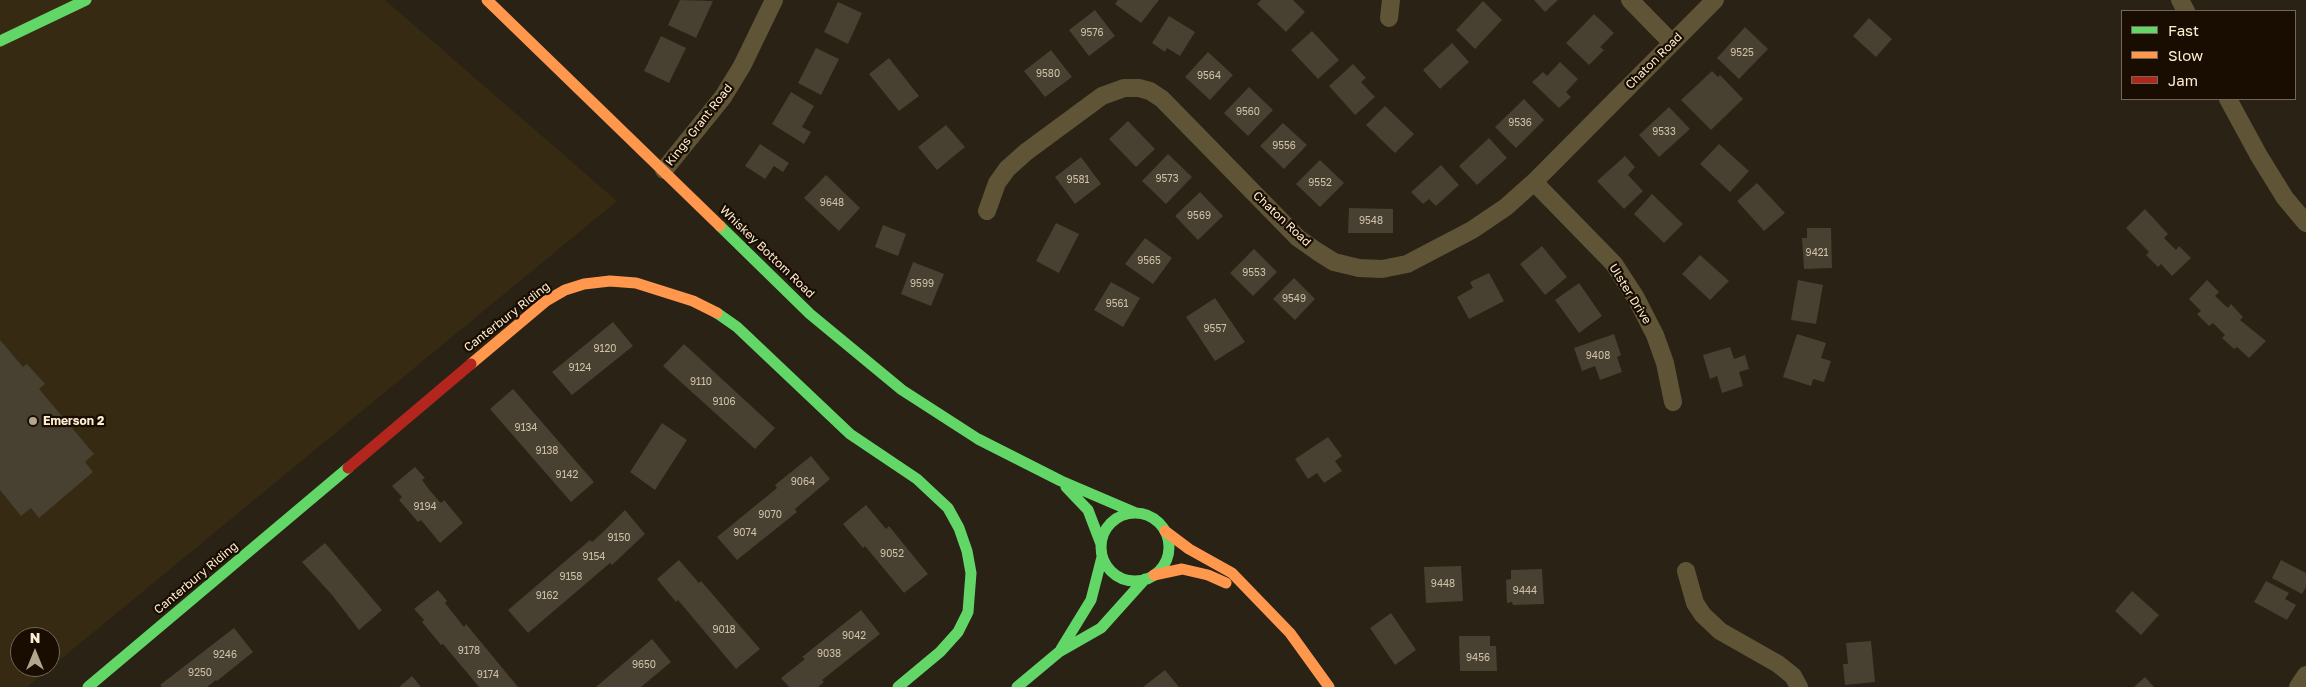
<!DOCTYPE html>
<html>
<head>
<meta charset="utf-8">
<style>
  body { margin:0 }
  #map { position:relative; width:2306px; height:687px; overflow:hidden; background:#292215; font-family:"Golos Text",sans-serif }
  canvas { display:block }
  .legend { position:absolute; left:2121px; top:10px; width:175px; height:90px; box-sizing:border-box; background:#180d00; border:1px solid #746754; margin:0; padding:6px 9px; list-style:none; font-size:15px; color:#feedd1 }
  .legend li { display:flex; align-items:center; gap:10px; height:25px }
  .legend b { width:25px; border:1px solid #746754 }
  .north { position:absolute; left:10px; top:627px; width:50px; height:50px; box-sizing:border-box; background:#180d00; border:1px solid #746754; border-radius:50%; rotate:0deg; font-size:14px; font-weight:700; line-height:20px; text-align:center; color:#feedd1 }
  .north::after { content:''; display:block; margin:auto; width:18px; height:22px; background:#b3a68f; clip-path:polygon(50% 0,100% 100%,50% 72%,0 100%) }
</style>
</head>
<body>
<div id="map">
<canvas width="2306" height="687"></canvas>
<ul class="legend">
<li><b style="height:6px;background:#63d668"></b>Fast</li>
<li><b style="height:6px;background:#ff974d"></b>Slow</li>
<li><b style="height:6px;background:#b3261e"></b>Jam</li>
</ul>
<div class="north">N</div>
</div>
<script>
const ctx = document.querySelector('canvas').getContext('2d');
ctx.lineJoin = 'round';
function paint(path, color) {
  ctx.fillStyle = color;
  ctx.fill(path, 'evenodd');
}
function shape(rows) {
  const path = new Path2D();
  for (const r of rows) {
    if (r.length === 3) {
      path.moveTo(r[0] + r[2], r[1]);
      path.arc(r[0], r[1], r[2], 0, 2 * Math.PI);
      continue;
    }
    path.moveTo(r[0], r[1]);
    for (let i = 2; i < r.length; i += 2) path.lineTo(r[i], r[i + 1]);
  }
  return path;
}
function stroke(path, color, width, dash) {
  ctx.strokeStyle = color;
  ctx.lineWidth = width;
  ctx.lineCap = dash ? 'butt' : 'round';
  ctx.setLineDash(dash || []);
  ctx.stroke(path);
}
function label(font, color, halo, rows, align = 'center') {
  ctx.font = font + ' "Golos Text",sans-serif';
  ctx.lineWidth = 4.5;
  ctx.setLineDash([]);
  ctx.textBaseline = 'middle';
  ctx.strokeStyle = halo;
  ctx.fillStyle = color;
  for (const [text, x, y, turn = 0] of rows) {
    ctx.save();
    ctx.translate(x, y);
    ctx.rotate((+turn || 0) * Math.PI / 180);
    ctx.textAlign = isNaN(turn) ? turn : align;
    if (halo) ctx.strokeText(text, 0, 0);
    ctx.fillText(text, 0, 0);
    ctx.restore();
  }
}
paint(shape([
  [0,0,385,0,617,201,27,687,0,687],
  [20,637,50,637,50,667,20,667]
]), '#372a12');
paint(shape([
  [680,0,713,1,696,38,668,25],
  [1118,0,1159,0,1141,23,1115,4],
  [1261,0,1293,0,1305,12,1286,32,1257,4],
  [1534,0,1558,0,1545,12],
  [1483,1,1502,20,1475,49,1456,30],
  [838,2,862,13,848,44,824,32],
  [1095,10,1115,36,1089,56,1069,30],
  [1594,14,1614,33,1600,47,1604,50,1589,65,1566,43],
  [1169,16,1195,32,1180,56,1167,48,1165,52,1152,43],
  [1869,18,1892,39,1876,57,1853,36],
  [1745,27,1768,49,1739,79,1717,58],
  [1312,31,1339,60,1318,79,1291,50],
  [661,36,686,48,669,83,644,71],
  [1452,43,1469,62,1440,89,1423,70],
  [816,48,839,59,821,95,798,83],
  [1051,50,1072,77,1045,97,1024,71],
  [1208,52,1233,75,1210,100,1185,77],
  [889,58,919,96,899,111,869,74],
  [1560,62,1578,79,1566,92,1571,97,1559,108,1532,82,1543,72,1547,76],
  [1353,64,1366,78,1361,82,1375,97,1355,115,1329,86],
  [1712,71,1718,77,1720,75,1743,99,1711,130,1681,100],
  [1249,87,1273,110,1248,136,1224,113],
  [791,92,814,106,802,127,811,132,804,144,772,124],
  [1524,99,1544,120,1516,148,1495,127],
  [1385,106,1414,134,1395,153,1366,125],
  [1669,107,1690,129,1659,157,1639,135],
  [1128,121,1155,149,1136,167,1109,139],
  [1283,123,1307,145,1284,169,1260,146],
  [946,125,965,147,937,170,918,147],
  [1489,138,1507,158,1477,185,1459,166],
  [760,144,789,163,783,172,774,166,765,179,745,166],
  [1719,144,1749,171,1730,192,1700,164],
  [1168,154,1192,177,1166,204,1142,181],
  [1625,156,1635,167,1628,175,1643,191,1624,209,1597,181],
  [1081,157,1101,184,1075,204,1055,177],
  [1320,160,1344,183,1320,207,1296,184],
  [1441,165,1459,185,1436,206,1429,199,1423,204,1411,192],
  [826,175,860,208,839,231,804,198],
  [1757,183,1785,213,1764,231,1737,201],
  [1200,192,1223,216,1198,240,1175,216],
  [1652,194,1683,224,1664,243,1634,214],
  [1349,208,1393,209,1393,233,1348,233],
  [2145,209,2168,234,2164,238,2176,250,2179,246,2191,258,2172,276,2161,264,2158,267,2146,255,2149,252,2126,228],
  [1056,223,1079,234,1059,273,1036,261],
  [883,225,906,234,898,256,875,247],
  [1807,228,1831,228,1832,268,1804,269,1802,238,1807,238],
  [1145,238,1172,258,1153,284,1125,264],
  [1542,246,1567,277,1545,295,1520,264],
  [1254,249,1277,272,1253,296,1230,273],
  [1700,255,1729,281,1710,300,1682,274],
  [913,262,944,274,931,306,901,294],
  [1489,273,1504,301,1469,319,1457,297,1473,288,1470,282],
  [1294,278,1315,299,1295,320,1273,299],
  [1798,280,1823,285,1816,324,1791,320],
  [2207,280,2219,292,2215,296,2228,308,2231,304,2243,317,2240,320,2266,341,2249,358,2237,347,2234,349,2222,338,2225,335,2213,323,2209,326,2197,314,2201,311,2189,299],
  [1111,282,1140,298,1123,327,1094,310],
  [1579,283,1602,316,1579,333,1555,300],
  [1215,298,1245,342,1215,361,1186,317],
  [613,322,633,346,572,395,552,372],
  [1614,334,1621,355,1617,357,1622,372,1600,380,1595,366,1582,371,1574,348],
  [1797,334,1826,343,1821,358,1831,361,1824,382,1813,379,1811,386,1783,377],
  [0,340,23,367,27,364,45,384,39,389,94,454,85,462,93,472,39,518,31,508,21,516,0,490],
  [684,344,775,428,755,449,663,366],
  [1730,347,1734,359,1745,355,1749,369,1739,372,1743,386,1722,393,1717,376,1710,379,1703,355],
  [513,389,594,482,571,502,490,409],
  [662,423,687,440,655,490,630,472],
  [1328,437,1342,456,1335,461,1342,471,1324,483,1317,473,1308,479,1295,459],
  [811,456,830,479,795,509,797,512,737,560,717,537,777,488,775,485],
  [415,467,425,478,422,480,431,492,441,503,444,500,463,523,440,543,421,520,418,522,399,500,402,497,392,486],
  [866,505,886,529,889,526,928,574,904,593,865,546,863,548,843,524],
  [625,510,645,534,612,565,610,563,528,633,508,610,590,540,592,542,603,532],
  [325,543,382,610,359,630,332,595,302,562],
  [679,560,699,583,701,581,760,649,736,669,678,600,676,602,657,579],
  [2281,560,2306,573,2306,587,2302,594,2272,578],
  [1461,566,1463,601,1426,603,1424,567],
  [1542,569,1544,604,1513,605,1512,602,1507,603,1506,580,1511,579,1511,570],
  [2266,581,2289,593,2285,599,2296,605,2287,620,2254,602],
  [438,590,447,601,445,603,464,627,466,624,518,687,479,687,443,644,441,645,422,622,424,620,414,609],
  [2132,591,2159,615,2141,635,2115,611],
  [861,610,880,634,822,680,824,682,818,687,789,687,781,678,805,659,802,657],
  [1391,613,1416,650,1395,665,1370,628],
  [234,628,253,652,217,681,216,680,207,687,162,687,160,685],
  [1459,636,1490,636,1490,646,1496,646,1497,671,1460,671],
  [652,639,671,662,641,687,596,687],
  [1871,641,1875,682,1845,685,1843,664,1848,664,1846,643],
  [1165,670,1179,687,1143,687],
  [412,676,421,687,399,687],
  [2145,677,2154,687,2134,687]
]), '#484031');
stroke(shape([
  [1630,0,1672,43],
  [2180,0,2186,11],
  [1389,18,1391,0],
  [2228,99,2259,156,2285,198,2306,223],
  [664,170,723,97,742,66,774,0],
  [1534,182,1614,264,1636,298,1655,335,1665,363,1673,402],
  [987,211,997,183,1007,169,1026,152,1102,96,1124,88,1139,88,1150,91,1162,99,1298,238,1318,252,1334,262,1359,268,1382,269,1407,264,1472,230,1506,207,1534,182,1715,0],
  [1686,571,1695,603,1703,615,1720,631,1778,664,1793,676,1799,687],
  [2298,687,2306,675]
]), '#605437', 18);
stroke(shape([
  [0,41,86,0],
  [720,226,810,314,902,390,978,439,1061,481,1136,513],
  [717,313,737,327,850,434,917,479,948,508,959,528,967,551,971,573,968,612,958,632,940,652,898,687],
  [1066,487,1088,510,1101,544],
  [1135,547,34],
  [1061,649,1091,600,1102,557],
  [88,687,348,468],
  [1017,687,1059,652,1101,628,1145,579]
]), '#63d668', 11);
stroke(shape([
  [487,0,720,226],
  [471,364,546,301,565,290,584,284,610,281,636,283,693,301,717,313],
  [1165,531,1189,549,1232,573,1290,633,1329,687],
  [1154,575,1182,569,1208,575,1226,583]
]), '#ff974d', 11);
stroke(shape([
  [348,468,471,364]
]), '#b3261e', 11);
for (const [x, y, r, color] of [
  [33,421,5,"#b3a68f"]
]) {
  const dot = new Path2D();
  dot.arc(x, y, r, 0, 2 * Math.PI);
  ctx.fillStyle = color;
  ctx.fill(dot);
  stroke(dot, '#180d00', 2);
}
label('10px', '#d0c2a9', null, [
  ["9576",1092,33],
  ["9525",1742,53],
  ["9580",1048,74],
  ["9564",1209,76],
  ["9560",1248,112],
  ["9536",1520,123],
  ["9533",1664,132],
  ["9556",1284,146],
  ["9573",1167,179],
  ["9581",1078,180],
  ["9552",1320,183],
  ["9648",832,203],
  ["9569",1199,216],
  ["9548",1371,221],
  ["9421",1817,253],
  ["9565",1149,261],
  ["9553",1254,273],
  ["9599",922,284],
  ["9549",1294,299],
  ["9561",1117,304],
  ["9557",1215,329],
  ["9120",605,349],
  ["9408",1598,356],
  ["9124",580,368],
  ["9110",701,382],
  ["9106",724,402],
  ["9134",526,428],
  ["9138",547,451],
  ["9142",567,475],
  ["9064",803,482],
  ["9194",425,507],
  ["9070",770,515],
  ["9074",745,533],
  ["9150",619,538],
  ["9052",892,554],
  ["9154",594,557],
  ["9158",571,577],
  ["9448",1443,584],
  ["9444",1525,591],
  ["9162",547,596],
  ["9018",724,630],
  ["9042",854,636],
  ["9178",469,651],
  ["9038",829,654],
  ["9246",225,655],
  ["9456",1478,658],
  ["9650",644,665],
  ["9250",200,673],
  ["9174",488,675]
]);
label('12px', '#feedd1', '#180d00', [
  ["Chaton Road",1654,61,-45],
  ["Kings Grant Road",699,125,-52],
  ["Chaton Road",1282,219,43],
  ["Whiskey Bottom Road",767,252,44],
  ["Ulster Drive",1630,294,58],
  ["Canterbury Riding",507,317,-38],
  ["Canterbury Riding",196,578,-40]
]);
label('bold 12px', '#feedd1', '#180d00', [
  ["Emerson 2",43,421]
], 'left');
</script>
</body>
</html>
